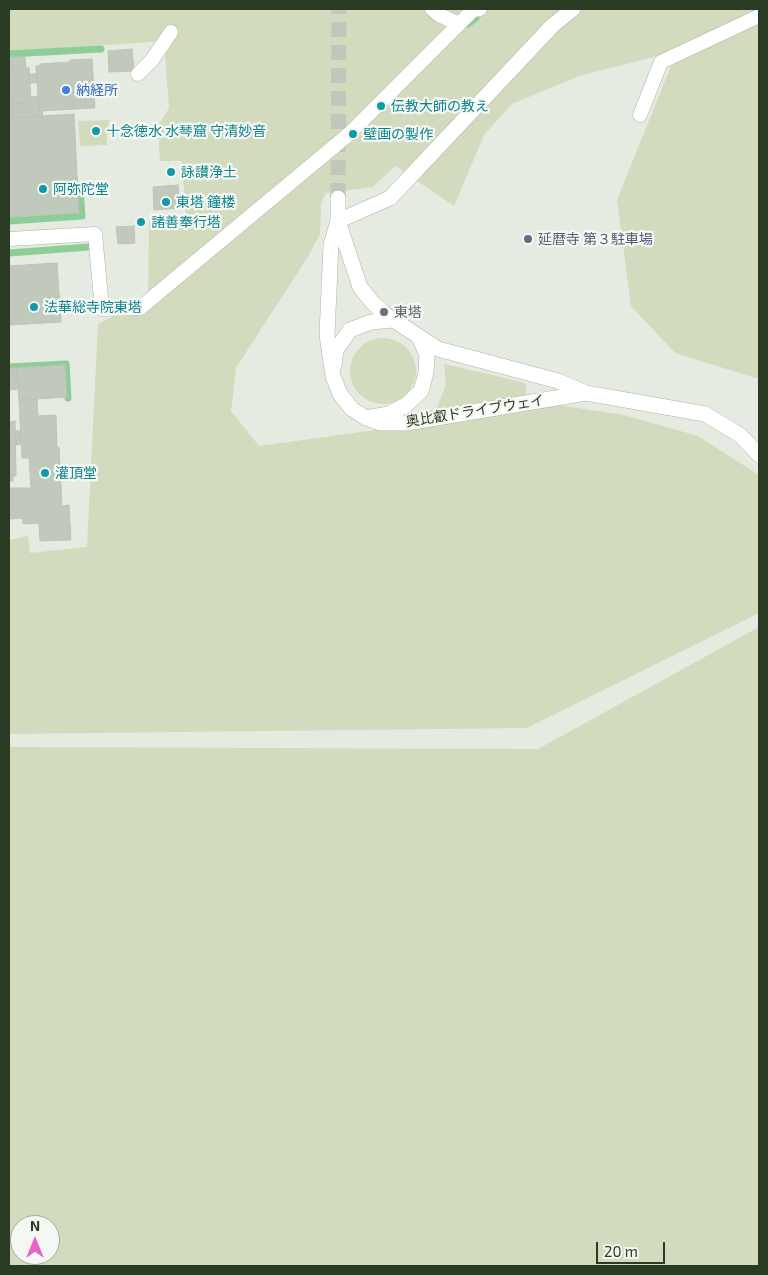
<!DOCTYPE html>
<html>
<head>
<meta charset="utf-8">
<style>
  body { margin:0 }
  #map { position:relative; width:768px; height:1275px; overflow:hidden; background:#e6ebe2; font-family:"Exo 2",sans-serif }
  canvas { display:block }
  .frame { position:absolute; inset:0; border:10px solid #293b23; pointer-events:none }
  .north { position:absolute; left:10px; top:1215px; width:50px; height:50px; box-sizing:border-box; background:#f5f8f2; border:1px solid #a3ac9f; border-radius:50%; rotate:0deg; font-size:14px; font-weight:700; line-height:20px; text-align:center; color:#293b23 }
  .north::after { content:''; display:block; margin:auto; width:18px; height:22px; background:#e864c6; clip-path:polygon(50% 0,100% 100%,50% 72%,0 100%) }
  .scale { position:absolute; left:596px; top:1242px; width:69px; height:22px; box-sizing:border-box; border:2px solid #293b23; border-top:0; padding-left:6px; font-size:15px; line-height:18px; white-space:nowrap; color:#293b23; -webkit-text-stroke:4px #f5f8f2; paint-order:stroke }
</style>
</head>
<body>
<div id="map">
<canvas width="768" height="1275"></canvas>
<div class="frame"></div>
<div class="north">N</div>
<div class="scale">20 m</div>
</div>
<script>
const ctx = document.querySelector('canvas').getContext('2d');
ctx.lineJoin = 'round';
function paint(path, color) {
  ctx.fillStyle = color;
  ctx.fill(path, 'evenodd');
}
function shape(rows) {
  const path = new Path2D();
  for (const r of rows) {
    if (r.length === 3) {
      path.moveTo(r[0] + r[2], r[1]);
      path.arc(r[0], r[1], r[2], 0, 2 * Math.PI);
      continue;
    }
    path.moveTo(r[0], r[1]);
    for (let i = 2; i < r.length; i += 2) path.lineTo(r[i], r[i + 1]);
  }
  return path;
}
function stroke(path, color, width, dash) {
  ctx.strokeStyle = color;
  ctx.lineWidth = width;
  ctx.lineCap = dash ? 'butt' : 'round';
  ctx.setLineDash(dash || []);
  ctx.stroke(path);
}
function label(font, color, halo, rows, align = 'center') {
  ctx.font = font + ' "Exo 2","Noto Sans JP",sans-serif';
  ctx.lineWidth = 4.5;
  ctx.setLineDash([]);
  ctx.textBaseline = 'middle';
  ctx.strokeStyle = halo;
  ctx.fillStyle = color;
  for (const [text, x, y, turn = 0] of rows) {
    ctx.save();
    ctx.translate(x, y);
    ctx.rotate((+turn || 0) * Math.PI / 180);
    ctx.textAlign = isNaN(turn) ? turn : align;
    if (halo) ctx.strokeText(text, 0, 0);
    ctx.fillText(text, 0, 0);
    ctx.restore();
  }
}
paint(shape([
  [9,9,759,9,759,379,675,353,631,306,617,200,677,51,579,76,512,104,484,135,454,206,395,166,373,187,326,193,321,203,320,234,309,255,236,368,231,411,259,446,558,405,624,415,698,436,759,475,759,613,527,728,9,734,9,540,28,536,30,553,87,547,98,324,148,298,149,221,186,218,182,161,160,161,158,126,169,108,164,41,9,52],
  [109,120,107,132,107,145,80,146,78,121],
  [383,371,33],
  [444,364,526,383,526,399,436,409,443,393,446,384],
  [759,627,759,1266,9,1266,9,747,538,749],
  [20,1225,50,1225,50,1255,20,1255]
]), '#d2dbbd');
stroke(shape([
  [462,25,468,24,476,18,477,9],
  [9,54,101,49],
  [9,221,82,216,80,188],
  [9,253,89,247],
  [9,367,66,364,68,398]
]), '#8ecc98', 7);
const building = shape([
  [132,49,134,71,109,72,108,51,132,49],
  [9,57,25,57,26,69,9,69,9,57],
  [92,59,95,108,39,111,36,66,40,66,40,64,70,62,70,60,92,59],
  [29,68,31,102,9,104,9,69,29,68],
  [29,74,37,74,37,83,29,83,29,74],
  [38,96,39,111,42,111,43,116,9,118,9,104,31,102,30,97,38,96],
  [74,114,79,213,9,217,9,118,74,114],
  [178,185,180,208,154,210,153,187,178,185],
  [134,226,135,243,118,244,116,227,134,226],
  [57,263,61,322,9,325,9,266,57,263],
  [65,365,67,397,19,400,17,368,65,365],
  [9,368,17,368,18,389,9,390,9,368],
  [37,399,38,416,56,415,57,448,59,447,62,506,69,505,71,540,40,541,39,523,23,524,23,518,11,519,9,488,31,488,29,458,22,458,19,400,37,399],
  [15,421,16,476,13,476,13,481,9,481,9,422,15,421],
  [15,431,20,431,21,444,16,445,15,431]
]);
paint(building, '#c0c9bb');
stroke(building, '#bbc4b5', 1);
stroke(shape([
  [338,198,339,9]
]), '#c0c8bc', 15, [15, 8]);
const lane = shape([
  [432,9,439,15,459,24],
  [138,74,152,60,171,32],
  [640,115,661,62,759,16],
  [9,239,95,234,102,309,140,308,349,134,473,10,480,9]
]);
const street = shape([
  [338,221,390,198,553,25,573,9]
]);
const secondary = shape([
  [338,198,338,221,331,245,327,335,333,376,340,394,352,409,366,418,380,423,406,423,586,393],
  [338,221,360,287,372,302,386,315,438,349,558,381,586,393,705,414,740,435,759,455],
  [334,365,336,350,350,330,371,322,393,320],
  [371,417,389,414,406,405,421,391,426,373,427,355,419,337]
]);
stroke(lane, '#aab3a5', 15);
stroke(street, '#aab3a5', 16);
stroke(secondary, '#a8b6a1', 16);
stroke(lane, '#fff', 14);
stroke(street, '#fff', 15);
stroke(secondary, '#fff', 15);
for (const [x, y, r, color] of [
  [66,90,5,"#3f7fe0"],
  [381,106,5,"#0f9aa8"],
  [96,131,5,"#0f9aa8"],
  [353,134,5,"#0f9aa8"],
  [171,172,5,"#0f9aa8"],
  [43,189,5,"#0f9aa8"],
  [166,202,5,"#0f9aa8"],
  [141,222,5,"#0f9aa8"],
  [528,239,5,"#5c6f8a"],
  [34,307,5,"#0f9aa8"],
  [384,312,5,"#6b7280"],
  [45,473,5,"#0f9aa8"]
]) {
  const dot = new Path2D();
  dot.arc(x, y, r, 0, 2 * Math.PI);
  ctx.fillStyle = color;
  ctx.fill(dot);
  stroke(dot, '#f5f8f2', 2);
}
label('14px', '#366cbe', '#f5f8f2', [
  ["納経所",76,90]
], 'left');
label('14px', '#0d838f', '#f5f8f2', [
  ["伝教大師の教え",391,106],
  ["十念徳水 水琴窟 守清妙音",106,131],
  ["壁画の製作",363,134],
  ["詠讃浄土",181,172],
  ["阿弥陀堂",53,189],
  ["東塔 鐘楼",176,202],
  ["諸善奉行塔",151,222],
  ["法華総寺院東塔",44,307],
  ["灌頂堂",55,473]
], 'left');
label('14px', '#4e5e75', '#f5f8f2', [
  ["延暦寺 第３駐車場",538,239]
], 'left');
label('14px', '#5b616d', '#f5f8f2', [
  ["東塔",394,312]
], 'left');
label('14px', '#293b23', '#f5f8f2', [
  ["奥比叡ドライブウェイ",475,411,-9]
]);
</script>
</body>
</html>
